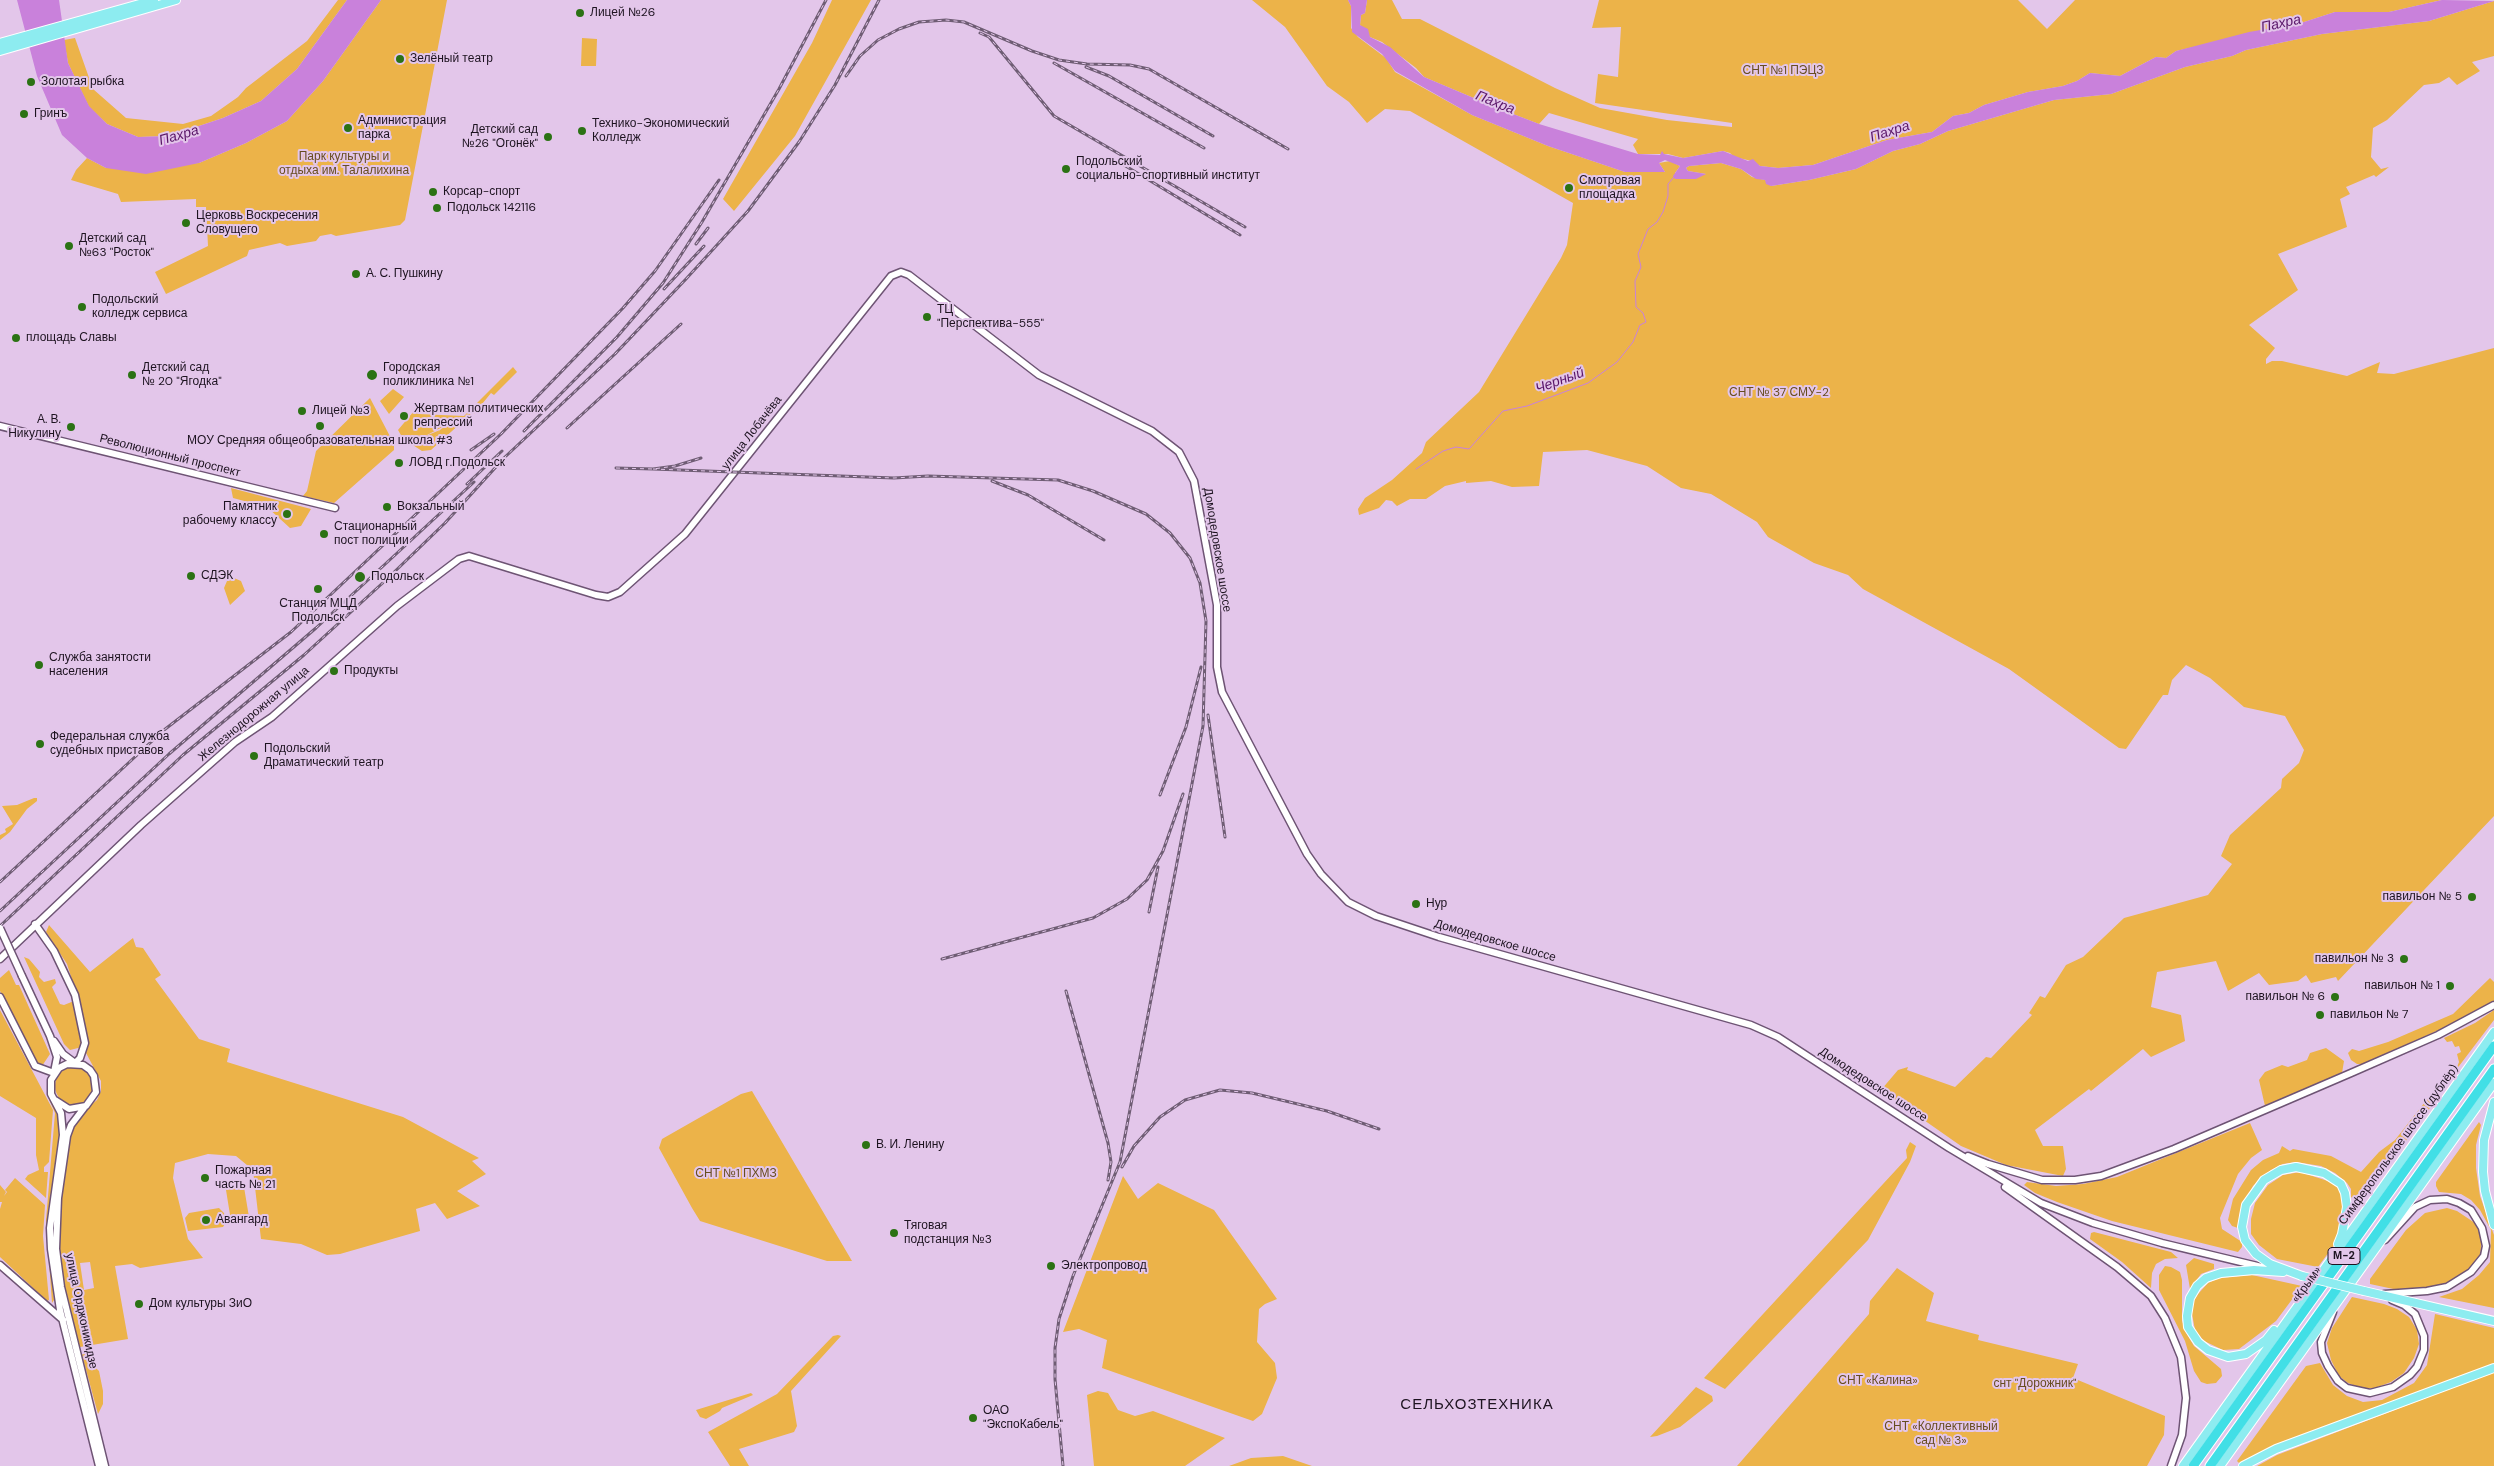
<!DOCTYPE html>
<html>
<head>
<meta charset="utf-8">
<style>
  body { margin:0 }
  canvas { display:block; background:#e3c6ea }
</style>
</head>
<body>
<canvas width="2494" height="1466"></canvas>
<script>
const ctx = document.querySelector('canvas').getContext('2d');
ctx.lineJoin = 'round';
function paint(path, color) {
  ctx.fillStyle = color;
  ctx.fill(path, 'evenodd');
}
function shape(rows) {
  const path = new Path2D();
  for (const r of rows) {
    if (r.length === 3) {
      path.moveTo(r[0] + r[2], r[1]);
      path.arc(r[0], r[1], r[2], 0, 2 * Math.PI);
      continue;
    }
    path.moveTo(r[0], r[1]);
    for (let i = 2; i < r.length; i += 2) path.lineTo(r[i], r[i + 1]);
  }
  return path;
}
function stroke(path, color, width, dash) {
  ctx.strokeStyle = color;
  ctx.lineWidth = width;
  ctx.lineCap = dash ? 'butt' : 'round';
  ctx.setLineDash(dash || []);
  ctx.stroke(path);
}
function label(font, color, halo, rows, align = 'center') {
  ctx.font = font + ' "DM Sans",sans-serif';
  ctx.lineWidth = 4;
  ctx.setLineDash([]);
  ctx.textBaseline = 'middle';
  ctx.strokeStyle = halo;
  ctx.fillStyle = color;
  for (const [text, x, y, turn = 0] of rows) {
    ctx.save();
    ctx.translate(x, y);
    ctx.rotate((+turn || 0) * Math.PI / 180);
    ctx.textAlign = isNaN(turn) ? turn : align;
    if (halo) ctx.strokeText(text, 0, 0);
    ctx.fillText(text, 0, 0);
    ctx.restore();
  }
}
paint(shape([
  [338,0,347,0,297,69,261,101,223,118,169,136,138,137,107,124,89,107,68,63,64,40,75,38,93,89,126,118,183,124,211,116,238,97,246,88,307,41],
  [381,0,447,0,405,220,400,225,336,236,331,234,320,236,316,241,287,246,280,243,249,250,247,256,166,294,155,272,208,246,206,207,196,207,196,199,121,202,118,194,71,180,76,170,87,158,106,168,199,163,246,143,287,121,323,81],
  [832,0,871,0,795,136,734,211,723,199,812,43],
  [1252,0,1348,0,1351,6,1351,28,1358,37,1386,58,1395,72,1472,115,1548,146,1625,172,1665,172,1659,163,1670,161,1680,166,1675,173,1682,179,1706,174,1688,171,1686,168,1689,166,1721,163,1741,169,1752,177,1765,180,1771,186,1809,180,1856,169,1893,151,1920,144,1948,131,2054,100,2111,94,2185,67,2232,56,2246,50,2322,34,2429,21,2494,1,2494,56,2472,62,2480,71,2457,85,2449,77,2439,83,2424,85,2387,120,2373,128,2371,157,2381,169,2389,167,2376,177,2374,175,2346,187,2350,194,2340,199,2347,227,2278,254,2298,290,2249,325,2275,348,2266,359,2266,364,2272,361,2282,361,2347,376,2380,362,2377,373,2394,374,2494,348,2494,816,2338,981,2336,977,2311,983,2306,975,2298,981,2269,985,2259,973,2228,991,2216,961,2157,972,2151,1007,2181,1015,2185,1041,2151,1057,2143,1049,2091,1091,2089,1089,2035,1130,2043,1146,2063,1146,2066,1169,2063,1176,2006,1165,1961,1146,1881,1090,1898,1070,1908,1067,1907,1070,1955,1087,1986,1057,1991,1058,2032,1015,2029,1013,2040,996,2045,998,2066,965,2083,957,2124,918,2208,895,2232,864,2221,856,2230,835,2281,788,2282,779,2299,763,2304,750,2285,716,2244,707,2210,678,2186,665,2172,680,2168,695,2163,695,2126,749,2119,748,2009,669,1863,589,1848,575,1814,563,1768,537,1757,522,1711,494,1681,488,1647,466,1587,450,1543,452,1539,486,1512,487,1491,481,1466,483,1466,481,1445,486,1426,499,1410,499,1397,506,1392,501,1386,500,1379,508,1359,515,1358,509,1365,498,1392,480,1422,453,1426,442,1479,392,1561,258,1567,245,1573,203,1410,111,1385,109,1367,123,1349,102,1327,86,1285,27],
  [1367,0,1392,0,1402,19,1420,19,1555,88,1600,108,1667,120,1732,127,1732,123,1595,103,1598,74,1618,77,1621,27,1592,28,1599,0,2018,0,2047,29,2075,0,2442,0,2389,12,2335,12,2301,23,2176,51,2166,58,2156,57,2120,76,2090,73,2077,81,2063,86,2028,92,1984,105,1969,113,1953,116,1932,132,1887,140,1813,165,1778,168,1760,166,1752,161,1734,157,1730,153,1723,151,1683,158,1668,154,1638,154,1633,145,1638,139,1549,113,1539,124,1495,107,1424,77,1416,68,1382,42,1370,37,1360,25,1361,15,1365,13],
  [582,38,597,39,596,66,581,66],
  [513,367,517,372,494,395,491,393,474,414,472,413,431,450,422,451,402,438,428,435,440,430,425,448,441,429,462,417,427,435,402,437,398,430,414,411,418,414,464,416],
  [393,389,404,397,389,414,380,401],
  [370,398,394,444,394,450,334,503,303,496,307,491,316,451],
  [231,488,311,509,301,526,290,528,267,507,233,498],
  [234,578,241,581,245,591,230,605,224,588,227,581],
  [34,798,37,798,37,801,27,809,10,832,0,840,0,835,6,832,5,829,13,824,2,806,17,805],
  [49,925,90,972,133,938,136,947,143,948,161,975,155,979,199,1039,230,1049,227,1062,403,1117,479,1158,472,1161,486,1174,457,1191,480,1206,447,1219,435,1203,416,1209,420,1231,340,1254,327,1255,301,1244,261,1239,253,1170,236,1156,208,1154,175,1163,173,1178,188,1239,203,1258,140,1268,132,1264,115,1266,128,1339,80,1347,77,1344,66,1299,60,1261,58,1232,61,1198,71,1131,83,1112,97,1100,101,1091,101,1081,86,1053,87,1047,80,1005,67,964,46,932],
  [90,1262,94,1288,84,1290,80,1263],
  [24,957,29,959,40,972,39,977,44,982,55,979,56,983,52,987,60,1004,64,1005,74,1001,82,1047,70,1050,64,1044],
  [9,970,16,985,19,985,50,1054,42,1066,35,1062,0,991,0,978],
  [2490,978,2494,982,2494,1002,2484,1009,2365,1064,2357,1064,2351,1060,2348,1053,2352,1049,2359,1051,2388,1042,2453,1014],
  [0,1010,53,1110,49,1162,44,1167,44,1172,48,1172,46,1198,25,1179,28,1175,39,1170,36,1155,36,1118,0,1096],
  [2494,1010,2494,1020,2456,1070,2459,1062,2457,1054,2461,1052,2459,1046,2455,1047,2452,1041,2447,1042,2444,1038,2475,1023],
  [2326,1048,2344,1061,2342,1073,2265,1106,2259,1080,2265,1072,2282,1065,2288,1067,2307,1060,2310,1053],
  [74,1086,19],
  [2440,1090,2440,1094,2371,1189,2364,1196,2356,1201,2351,1197,2351,1189,2347,1183,2335,1173,2321,1166,2296,1162,2283,1164,2271,1170,2253,1186,2240,1212,2238,1228,2232,1226,2228,1220,2233,1199,2251,1170,2263,1160,2279,1153,2282,1146,2290,1151,2293,1149,2331,1156,2361,1172,2379,1152,2395,1140,2432,1093,2436,1094],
  [752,1091,852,1261,827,1261,700,1221,692,1208,659,1148,662,1139,741,1094],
  [48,1097,59,1115,60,1130,47,1226,54,1300,52,1303,46,1220,55,1113],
  [2479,1122,2481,1125,2476,1145,2476,1168,2480,1196,2494,1235,2494,1308,2439,1297,2462,1289,2479,1275,2490,1262,2491,1230,2480,1210,2471,1200,2461,1194,2439,1192,2436,1186,2436,1182],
  [2250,1123,2262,1150,2251,1158,2238,1174,2220,1218,2222,1229,2242,1242,2242,1247,2238,1252,2112,1221,2057,1202,2035,1193,2024,1185,2027,1182,2056,1186,2083,1184,2117,1177],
  [1910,1142,1916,1146,1910,1162,1868,1240,1725,1389,1704,1378,1907,1158,1906,1150],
  [2300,1172,2331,1182,2339,1189,2343,1199,2344,1215,2337,1241,2318,1267,2277,1259,2259,1245,2251,1234,2251,1219,2255,1203,2268,1185,2283,1175],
  [1123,1176,1138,1199,1158,1183,1214,1210,1277,1299,1265,1304,1259,1309,1257,1342,1275,1363,1277,1378,1262,1414,1253,1421,1102,1368,1107,1340,1079,1329,1063,1332],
  [15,1178,45,1205,43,1236,49,1300,47,1301,0,1257,0,1209,2,1202,0,1202,0,1185,6,1192,4,1196,7,1192,5,1190],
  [238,1182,244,1187,249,1217,247,1220,235,1222,231,1221,226,1190,230,1184],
  [219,1208,224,1213,226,1222,223,1227,188,1231,185,1218,189,1213],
  [2447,1208,2457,1211,2475,1223,2482,1237,2480,1257,2470,1269,2453,1282,2433,1287,2398,1290,2370,1284,2370,1279,2406,1230,2425,1213],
  [2094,1232,2171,1252,2178,1258,2165,1259,2156,1264,2152,1273,2151,1288,2122,1262,2090,1239,2091,1233],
  [2194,1258,2214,1264,2214,1269,2201,1274,2190,1289,2186,1265],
  [2165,1266,2171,1267,2180,1272,2182,1280,2182,1320,2185,1331,2194,1346,2221,1369,2222,1376,2216,1383,2207,1384,2201,1382,2194,1371,2185,1341,2159,1290,2159,1275],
  [1897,1268,1934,1293,1926,1321,1979,1335,1978,1340,2078,1364,2073,1378,2165,1416,2164,1435,2147,1466,1737,1466,1869,1314,1870,1301],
  [2252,1275,2302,1286,2276,1321,2239,1349,2223,1350,2204,1341,2195,1330,2192,1314,2193,1302,2198,1294,2208,1283,2219,1278],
  [2352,1297,2384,1304,2397,1309,2409,1317,2417,1330,2419,1344,2414,1358,2404,1373,2391,1382,2375,1388,2361,1388,2348,1383,2339,1376,2331,1360,2327,1343,2332,1328],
  [2435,1314,2494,1328,2494,1365,2274,1446,2241,1465,2237,1461,2306,1366,2320,1363,2333,1385,2347,1396,2363,1402,2382,1400,2414,1383,2427,1365],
  [838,1335,841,1336,791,1391,797,1426,794,1432,739,1449,749,1466,730,1466,708,1432,777,1394,833,1336],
  [87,1349,90,1362,99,1371,103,1391,103,1404,98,1414,82,1355],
  [2494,1372,2494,1466,2257,1466,2277,1455],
  [1696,1387,1712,1396,1713,1401,1680,1427,1657,1436,1650,1437],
  [1098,1391,1108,1393,1118,1410,1135,1416,1153,1411,1225,1438,1185,1466,1094,1466,1087,1395],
  [751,1393,753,1395,722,1408,720,1411,706,1419,700,1417,696,1410],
  [1283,1456,1312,1466,1229,1466,1251,1458]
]), '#ecb349');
paint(shape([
  [17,0,59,0,68,63,89,106,107,124,138,137,169,136,223,118,261,101,297,69,347,0,381,0,323,81,287,121,246,143,199,163,146,174,106,168,87,158,62,135,37,76],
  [1348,0,1367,0,1365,13,1361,15,1360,25,1368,29,1370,37,1390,47,1424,77,1495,107,1539,124,1638,154,1660,155,1662,151,1664,154,1683,158,1723,151,1748,161,1753,159,1760,166,1778,168,1813,165,1887,140,1932,132,1953,116,1969,113,1984,105,2028,92,2063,86,2077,81,2090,73,2120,76,2156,57,2166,58,2176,51,2249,32,2301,23,2335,12,2389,12,2442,0,2494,1,2429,21,2322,34,2246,50,2232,56,2185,67,2111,94,2054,100,1948,131,1920,144,1893,151,1856,169,1809,180,1771,186,1766,184,1765,180,1756,179,1741,169,1721,163,1689,166,1686,168,1688,171,1706,174,1696,179,1675,179,1673,176,1680,166,1665,160,1659,163,1665,172,1625,172,1548,146,1472,115,1395,71,1382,54,1352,32,1351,6]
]), '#c981db');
stroke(shape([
  [1416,469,1443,451,1456,447,1469,449,1503,411,1527,406,1588,383,1617,362,1633,342,1640,325,1646,322,1643,313,1636,307,1635,281,1641,267,1638,254,1648,229,1657,222,1663,212,1668,196,1668,184,1674,177]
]), '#c981db', 1);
const secondary = shape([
  [0,426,335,508],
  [35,924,54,951,75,995,85,1043,80,1058,75,1063],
  [0,959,141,825,235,742,272,717,397,606,459,559,469,556,596,595,608,597,620,592,685,534,891,276,901,272,909,275,1039,375,1152,431,1179,452,1194,481,1217,605,1217,667,1222,692,1307,854,1321,874,1348,902,1376,916,1439,937,1751,1025,1778,1037,1949,1148,2041,1203,2093,1223,2162,1243,2270,1269],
  [22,976,50,1036,57,1057,54,1072],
  [0,997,35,1066,54,1073],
  [54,1041,63,1054,75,1063],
  [55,1100,69,1109,86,1106,96,1092,94,1076,90,1070,83,1065,67,1064,59,1068,51,1080,51,1094,61,1113,63,1135,50,1228,51,1249,60,1310,99,1466],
  [84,1108,71,1125,67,1136,58,1198,56,1249,61,1287,105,1466],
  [1968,1156,1988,1164,2042,1180,2075,1180,2101,1176,2174,1149,2351,1073,2438,1035,2494,1005],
  [2005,1187,2117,1267,2151,1296,2165,1318,2181,1357,2186,1398,2182,1435,2171,1466],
  [0,1265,63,1320],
  [2384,1294,2427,1291,2447,1287,2471,1272,2484,1256,2486,1246,2482,1228,2471,1210,2459,1203,2447,1199,2430,1200,2415,1207,2385,1240],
  [2333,1312,2321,1342,2322,1353,2328,1366,2338,1381,2347,1388,2370,1393,2393,1387,2410,1375,2417,1367,2424,1350,2424,1336,2415,1314,2404,1305,2392,1300]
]);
const primary = shape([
  [0,43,154,0],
  [0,51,176,0],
  [2494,1102,2484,1140,2483,1172,2485,1191,2494,1225],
  [2302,1276,2270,1264,2256,1254,2245,1240,2242,1227,2246,1205,2264,1180,2281,1170,2296,1167,2324,1173,2341,1184,2345,1193,2347,1207,2342,1234,2338,1244],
  [2364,1291,2494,1321],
  [2274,1330,2266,1340,2246,1354,2228,1357,2208,1350,2198,1342,2188,1327,2187,1316,2190,1298,2197,1286,2206,1278,2221,1273,2254,1270,2283,1272],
  [2183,1466,2494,1032],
  [2220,1466,2494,1083],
  [2243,1466,2276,1449,2494,1368]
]);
const highway = shape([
  [2193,1466,2494,1046],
  [2210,1466,2494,1069]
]);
stroke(secondary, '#6e5474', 9);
stroke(primary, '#fff', 10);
stroke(highway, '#fff', 11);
stroke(secondary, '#fff', 6);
stroke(primary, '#8decf0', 8);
stroke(highway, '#41dfe6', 9);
const rail = shape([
  [980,33,989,37,1054,116,1245,227],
  [1054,63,1204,148],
  [1086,67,1109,76,1213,136],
  [846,76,860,56,878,40,899,29,919,22,946,20,964,22,1032,51,1059,60,1087,64,1130,65,1149,69,1288,149],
  [1119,162,1240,235],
  [696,244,708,228],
  [664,289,704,246],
  [567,428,681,324],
  [524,431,617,337,663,283,702,222,779,89,826,0],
  [471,450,494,434],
  [616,468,653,469,675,466,701,458],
  [653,469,894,478,928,476,1058,480,1093,491,1146,514,1170,533,1190,558,1200,583,1206,621,1203,726,1120,1162,1073,1276,1059,1319,1055,1348,1055,1379,1063,1466],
  [992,481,1028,495,1104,540],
  [467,484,502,451],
  [1208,715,1225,837],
  [1160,795,1186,727,1201,667],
  [0,882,164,730,291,632,501,434,623,308,655,271,719,180],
  [0,911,169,754,316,628,474,482],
  [1149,912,1158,867],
  [0,926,183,755,304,655,387,579,445,523,505,457,615,354,686,279,748,211,799,142,835,85,879,0],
  [942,959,1093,918,1127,899,1147,880,1163,851,1183,794],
  [1066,991,1108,1143,1111,1162,1108,1180],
  [1122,1167,1134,1146,1160,1117,1185,1100,1220,1090,1252,1093,1327,1111,1379,1129]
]);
stroke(rail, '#6f5d74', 3);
stroke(rail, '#e3c6ea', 1, [4]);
const secondaryBridge = shape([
  [0,928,22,976]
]);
const primaryBridge = shape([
  [2302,1276,2364,1291]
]);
stroke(secondaryBridge, '#6e5474', 9, []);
stroke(primaryBridge, '#fff', 10, []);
stroke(secondaryBridge, '#fff', 6);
stroke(primaryBridge, '#8decf0', 8);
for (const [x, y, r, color] of [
  [580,13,5,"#2b7214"],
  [400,59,5,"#2b7214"],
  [31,82,5,"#2b7214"],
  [24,114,5,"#2b7214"],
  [348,128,5,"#2b7214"],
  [582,131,5,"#2b7214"],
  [548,137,5,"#2b7214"],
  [1066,169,5,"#2b7214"],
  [1569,188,5,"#2b7214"],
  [433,192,5,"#2b7214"],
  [437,208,5,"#2b7214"],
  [186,223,5,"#2b7214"],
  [69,246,5,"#2b7214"],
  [356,274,5,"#2b7214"],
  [82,307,5,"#2b7214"],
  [927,317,5,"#2b7214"],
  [16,338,5,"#2b7214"],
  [132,375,5,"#2b7214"],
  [372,375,6,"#2b7214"],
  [302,411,5,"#2b7214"],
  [404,416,5,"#2b7214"],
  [320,426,5,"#2b7214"],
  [71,427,5,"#2b7214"],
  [399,463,5,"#2b7214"],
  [387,507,5,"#2b7214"],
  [287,514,5,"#2b7214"],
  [324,534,5,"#2b7214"],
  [191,576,5,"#2b7214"],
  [360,577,6,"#2b7214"],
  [318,589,5,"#2b7214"],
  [39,665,5,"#2b7214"],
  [334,671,5,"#2b7214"],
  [40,744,5,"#2b7214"],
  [254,756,5,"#2b7214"],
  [2472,897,5,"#2b7214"],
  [1416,904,5,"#2b7214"],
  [2404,959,5,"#2b7214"],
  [2450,986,5,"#2b7214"],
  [2335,997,5,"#2b7214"],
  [2320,1015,5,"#2b7214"],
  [866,1145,5,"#2b7214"],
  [205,1178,5,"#2b7214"],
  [206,1220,5,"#2b7214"],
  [894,1233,5,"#2b7214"],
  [1051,1266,5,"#2b7214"],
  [139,1304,5,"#2b7214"],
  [973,1418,5,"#2b7214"]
]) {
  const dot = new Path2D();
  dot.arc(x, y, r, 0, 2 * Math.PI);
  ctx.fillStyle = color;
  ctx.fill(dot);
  stroke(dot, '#e3c6ea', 2);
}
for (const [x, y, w] of [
  [2344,1256,32]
]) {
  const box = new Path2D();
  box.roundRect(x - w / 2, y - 8.5, w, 17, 4);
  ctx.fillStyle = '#e3c6ea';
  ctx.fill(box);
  stroke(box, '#1d1320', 1);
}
label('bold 11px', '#1d1320', null, [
  ["М-2",2344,1256]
]);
label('12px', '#1d1320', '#e3c6ea', [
  ["Лицей №26",590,13],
  ["Зелёный театр",410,59],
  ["Золотая рыбка",41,82],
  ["Гринъ",34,114],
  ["Администрация",358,121],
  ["парка",358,135],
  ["Технико-Экономический",592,124],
  ["Колледж",592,138],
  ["Детский сад",538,130,"right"],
  ["№26 \"Огонёк\"",538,144,"right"],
  ["Подольский",1076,162],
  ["социально-спортивный институт",1076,176],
  ["Смотровая",1579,181],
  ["площадка",1579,195],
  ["Корсар-спорт",443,192],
  ["Подольск 142116",447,208],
  ["Церковь Воскресения",196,216],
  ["Словущего",196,230],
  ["Детский сад",79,239],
  ["№63 \"Росток\"",79,253],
  ["А. С. Пушкину",366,274],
  ["Подольский",92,300],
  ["колледж сервиса",92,314],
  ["ТЦ",937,310],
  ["\"Перспектива-555\"",937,324],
  ["площадь Славы",26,338],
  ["Детский сад",142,368],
  ["№ 20 \"Ягодка\"",142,382],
  ["Городская",383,368],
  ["поликлиника №1",383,382],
  ["Жертвам политических",414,409],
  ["репрессий",414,423],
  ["Лицей №3",312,411],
  ["А. В.",61,420,"right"],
  ["Никулину",61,434,"right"],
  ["МОУ Средняя общеобразовательная школа #3",320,441,"center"],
  ["ЛОВД г.Подольск",409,463],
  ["Памятник",277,507,"right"],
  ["рабочему классу",277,521,"right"],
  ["Вокзальный",397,507],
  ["Стационарный",334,527],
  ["пост полиции",334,541],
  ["СДЭК",201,576],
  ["Подольск",371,577],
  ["Станция МЦД",318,604,"center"],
  ["Подольск",318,618,"center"],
  ["Служба занятости",49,658],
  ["населения",49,672],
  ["Продукты",344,671],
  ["Федеральная служба",50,737],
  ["судебных приставов",50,751],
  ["Подольский",264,749],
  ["Драматический театр",264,763],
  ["павильон № 5",2462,897,"right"],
  ["Нур",1426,904],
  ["павильон № 3",2394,959,"right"],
  ["павильон № 1",2440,986,"right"],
  ["павильон № 6",2325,997,"right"],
  ["павильон № 7",2330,1015],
  ["В. И. Ленину",876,1145],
  ["Пожарная",215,1171],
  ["часть № 21",215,1185],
  ["Авангард",216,1220],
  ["Тяговая",904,1226],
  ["подстанция №3",904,1240],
  ["Электропровод",1061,1266],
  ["Дом культуры ЗиО",149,1304],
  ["ОАО",983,1411],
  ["\"ЭкспоКабель\"",983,1425]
], 'left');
label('12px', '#674d20', '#e3c6ea', [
  ["СНТ №1 ПЭЦЗ",1783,71],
  ["Парк культуры и",344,157],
  ["отдыха им. Талалихина",344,171],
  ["СНТ № 37 СМУ-2",1779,393],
  ["СНТ №1 ПХМЗ",736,1174],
  ["СНТ «Калина»",1878,1381],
  ["снт \"Дорожник\"",2035,1384],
  ["СНТ «Коллективный",1941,1427],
  ["сад № 3»",1941,1441]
]);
label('12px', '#1d1320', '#e3c6ea', [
  ["улица Лобачёва",752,433,-52],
  ["Революционный проспект",170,456,14],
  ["Домодедовское шоссе",1217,550,81],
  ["Железнодорожная улица",254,714,-40],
  ["Домодедовское шоссе",1495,941,16],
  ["Домодедовское шоссе",1873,1085,33],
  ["Симферопольское шоссе (дублёр)",2399,1145,-54],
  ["«Крым»",2307,1285,-54],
  ["улица Орджоникидзе",81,1311,78]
]);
label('italic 14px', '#581467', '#e3c6ea', [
  ["Пахра",2281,24,-12],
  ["Пахра",1495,103,22],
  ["Пахра",1890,132,-18],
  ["Пахра",179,136,-16],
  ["Черный",1560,381,-20]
]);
ctx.letterSpacing = '1px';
label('15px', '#1d1320', '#e3c6ea', [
  ["СЕЛЬХОЗТЕХНИКА",1477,1405]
]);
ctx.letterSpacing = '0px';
</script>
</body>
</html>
